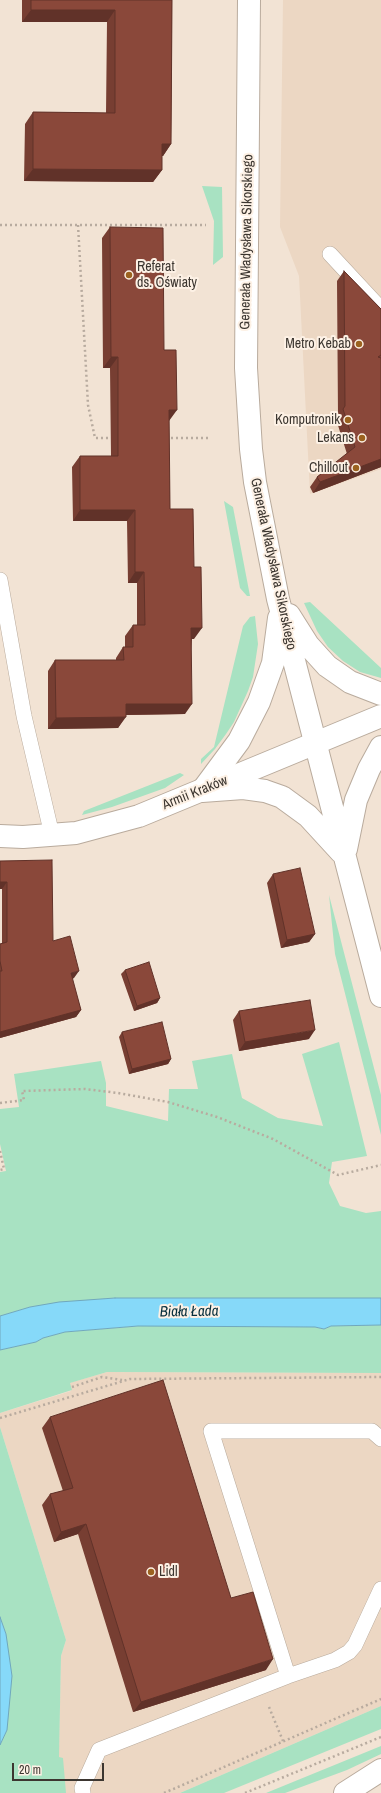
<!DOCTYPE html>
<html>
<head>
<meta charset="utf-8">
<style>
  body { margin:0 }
  #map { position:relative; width:381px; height:1793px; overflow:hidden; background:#f2e3d4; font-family:"Archivo Narrow",sans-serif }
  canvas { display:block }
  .scale { position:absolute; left:12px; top:1763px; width:92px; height:18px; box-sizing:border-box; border:2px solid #3c3630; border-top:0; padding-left:5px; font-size:12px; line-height:14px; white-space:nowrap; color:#3c3630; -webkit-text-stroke:3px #fdf1e5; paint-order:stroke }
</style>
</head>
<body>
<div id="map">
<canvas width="381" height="1793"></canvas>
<div class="scale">20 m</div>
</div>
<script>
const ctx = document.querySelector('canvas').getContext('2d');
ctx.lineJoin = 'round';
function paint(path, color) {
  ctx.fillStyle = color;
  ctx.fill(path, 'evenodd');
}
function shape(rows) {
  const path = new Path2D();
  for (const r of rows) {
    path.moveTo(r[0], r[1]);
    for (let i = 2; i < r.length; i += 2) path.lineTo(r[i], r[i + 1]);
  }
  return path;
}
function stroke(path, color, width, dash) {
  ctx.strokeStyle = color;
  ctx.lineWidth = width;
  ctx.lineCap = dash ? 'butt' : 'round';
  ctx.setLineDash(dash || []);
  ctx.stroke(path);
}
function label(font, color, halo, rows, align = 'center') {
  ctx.font = font + ' "Archivo Narrow",sans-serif';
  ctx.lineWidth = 4;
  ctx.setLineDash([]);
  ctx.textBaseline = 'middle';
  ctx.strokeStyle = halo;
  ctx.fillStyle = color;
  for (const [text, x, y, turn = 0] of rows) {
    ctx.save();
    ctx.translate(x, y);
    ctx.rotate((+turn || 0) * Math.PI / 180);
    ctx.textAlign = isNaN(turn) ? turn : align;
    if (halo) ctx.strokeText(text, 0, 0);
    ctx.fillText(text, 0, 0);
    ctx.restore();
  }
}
paint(shape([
  [283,0,381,0,381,469,310,494,299,276,280,227],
  [107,1372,381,1373,381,1706,180,1793,58,1793,61,1656,66,1640,0,1427,0,1413,71,1391,69,1383]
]), '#ecd7c3');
paint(shape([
  [202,186,222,187,223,257,213,265,214,221],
  [224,501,233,507,250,596,247,596,240,588],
  [310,602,381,668,381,678,360,672,343,661,328,647,317,631,304,603],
  [255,616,258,644,253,677,248,691,234,722,226,734,215,749,201,764,201,759,214,747,243,626,250,617],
  [180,773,184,775,165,788,112,807,82,815,84,811],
  [329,895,381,1095,381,1135,335,954],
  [339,1042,367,1156,332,1162,329,1183,340,1206,366,1213,381,1211,381,1298,115,1298,30,1307,0,1316,0,1172,6,1171,0,1144,0,1109,19,1107,14,1074,101,1061,106,1083,106,1106,168,1121,169,1089,198,1089,192,1061,232,1054,242,1098,278,1118,323,1126,302,1054],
  [162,1325,315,1327,324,1329,331,1326,381,1325,381,1373,107,1372,70,1383,72,1390,0,1413,0,1350,36,1342,43,1338,65,1332,138,1326],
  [0,1427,66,1640,61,1656,59,1757,63,1758,66,1793,0,1793,0,1745,7,1730,6,1634,0,1617],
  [381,1706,381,1729,224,1793,180,1793],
  [381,1746,381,1754,347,1770,285,1793,266,1793]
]), '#a8e2c2');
const water = shape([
  [115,1298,381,1298,381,1325,331,1326,324,1329,315,1327,138,1326,65,1332,43,1338,36,1342,0,1350,0,1316,30,1307,59,1302,115,1298],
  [0,1617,6,1634,12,1676,7,1730,0,1745,0,1617]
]);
paint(water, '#86d9f9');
stroke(water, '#70a8bd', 1);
const lane = shape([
  [330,254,381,309],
  [0,580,24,716,52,835],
  [381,1439,372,1431,211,1431,288,1676,335,1660,349,1652,355,1645,381,1589],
  [83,1793,82,1788,99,1750,288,1676]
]);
const street = shape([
  [0,836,23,837,76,833,139,816,381,716]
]);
const secondary = shape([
  [249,0,246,368,251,449,255,482,278,599,381,996],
  [289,615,308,645,327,666,350,682,381,694],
  [202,791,239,741,259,702,273,663,279,618],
  [202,791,243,788,265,791,282,797,308,816,341,852],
  [346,849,356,800,369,769,381,747]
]);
const primary = shape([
  [345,1793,381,1770]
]);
stroke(lane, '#b9ab9d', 16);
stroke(street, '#b9ab9d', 24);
stroke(secondary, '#b9ab9d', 24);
stroke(primary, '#b9ab9d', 24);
stroke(shape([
  [0,225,206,225],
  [78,225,88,405,95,438,113,438],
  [166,438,210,438],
  [0,1103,24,1100,22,1091,85,1089,118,1093,168,1102,217,1117,273,1139,338,1175,381,1165],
  [0,1151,4,1169,0,1170],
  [72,1387,102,1377,122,1380],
  [0,1418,130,1379,381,1377],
  [269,1707,283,1741],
  [164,1793,381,1699],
  [245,1793,381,1737]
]), '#b8ab9f', 2.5, [2, 3]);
stroke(lane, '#fff', 15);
stroke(street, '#fff', 22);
stroke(secondary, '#fff', 22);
stroke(primary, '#fff', 22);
paint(shape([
  [22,0,172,0,171,144,163,156,162,156,162,170,153,182,24,181,25,124,33,112,106,113,107,22,22,22],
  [110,227,164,350,169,421,170,509,194,639,192,639,185,714,126,715,118,728,48,729,48,671,55,660,116,660,116,658,123,647,125,647,125,636,133,625,137,625,137,583,128,583,127,521,73,521,72,467,80,456,111,456,110,368,103,368,102,238],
  [344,271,381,309,381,467,313,493,310,487,317,477,347,454,336,419,338,416,337,281],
  [0,861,53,941,74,978,72,979,81,1010,76,1017,0,1038,0,944,2,943,2,889,0,889],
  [273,874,315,934,309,942,281,948,267,883],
  [125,970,160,998,157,1003,134,1011,121,974],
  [239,1011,309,1039,239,1051,233,1020],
  [122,1032,171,1059,168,1064,129,1074,119,1037],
  [50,1417,231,1598,266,1670,133,1712,78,1534,54,1542,42,1505,50,1494,63,1491,42,1428]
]), '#773e32');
paint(shape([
  [31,10,115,10,107,22,22,22],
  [162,144,171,144,163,156,153,156],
  [33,169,162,170,153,182,24,181],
  [111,357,118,357,110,368,103,368],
  [169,410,177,410,169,421],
  [381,459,381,467,313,493,320,482],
  [80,510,135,510,127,521,73,521],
  [135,572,144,572,137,583,128,583],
  [191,628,202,628,194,639,184,639],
  [126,704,192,704,185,714,118,715],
  [126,717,118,728,48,729,56,718],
  [0,882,7,882,2,889,0,889],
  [315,934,309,942,281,948,287,940],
  [79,971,74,978,66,980,71,973],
  [160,998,157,1003,134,1011,137,1006],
  [81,1010,76,1017,0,1038,0,1032],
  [315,1030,309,1039,239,1051,245,1042],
  [171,1059,168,1064,129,1074,132,1069],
  [86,1524,78,1534,54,1542,61,1532],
  [273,1659,266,1670,133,1712,141,1702]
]), '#613229');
const building = shape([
  [31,0,172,0,171,144,162,144,162,170,33,169,33,112,115,113,115,10,31,10,31,0],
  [110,227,163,228,164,350,176,350,177,410,169,410,170,509,193,509,194,567,201,567,202,628,191,628,192,704,126,704,126,717,56,718,55,660,124,660,123,647,133,647,133,625,145,625,144,572,135,572,135,510,80,510,80,456,118,456,118,357,111,357,110,227],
  [344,271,381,309,381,355,378,357,381,358,381,459,320,482,317,477,355,447,343,409,345,406,344,271],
  [52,860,53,941,70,936,79,971,71,973,81,1010,0,1032,0,971,2,971,0,961,0,944,7,942,7,882,0,882,0,861,52,860],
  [300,868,315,934,287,940,273,874,300,868],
  [149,962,160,998,137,1006,125,970,149,962],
  [310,1000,315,1030,245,1042,239,1011,310,1000],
  [162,1022,171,1059,132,1069,122,1032,162,1022],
  [163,1380,231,1598,253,1592,273,1659,141,1702,86,1524,61,1532,50,1494,73,1488,50,1417,163,1380]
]);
paint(building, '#8a483a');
stroke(building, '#613229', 1);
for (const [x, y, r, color] of [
  [129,275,4,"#9b621f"],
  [359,344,4,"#9b621f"],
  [348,420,4,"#9b621f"],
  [362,438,4,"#9b621f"],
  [356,468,4,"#9b621f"],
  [151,1572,4,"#9b621f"]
]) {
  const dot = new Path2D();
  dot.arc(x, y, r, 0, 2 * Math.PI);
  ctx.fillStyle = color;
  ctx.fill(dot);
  stroke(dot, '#fdf1e5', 1.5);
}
label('14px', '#3c3630', '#fdf1e5', [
  ["Generała Władysława Sikorskiego",247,242,-89],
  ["Generała Władysława Sikorskiego",273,564,78],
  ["Armii Kraków",195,793,-22]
]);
label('14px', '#3c3630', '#fdf1e5', [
  ["Referat",137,267,"left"],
  ["ds. Oświaty",137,283,"left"],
  ["Metro Kebab",351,344],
  ["Komputronik",340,420],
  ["Lekans",354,438],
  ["Chillout",348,468],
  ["Lidl",159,1572,"left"]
], 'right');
label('italic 15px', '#072f3d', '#fdf1e5', [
  ["Biała Łada",189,1312,-1]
]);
</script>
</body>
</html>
